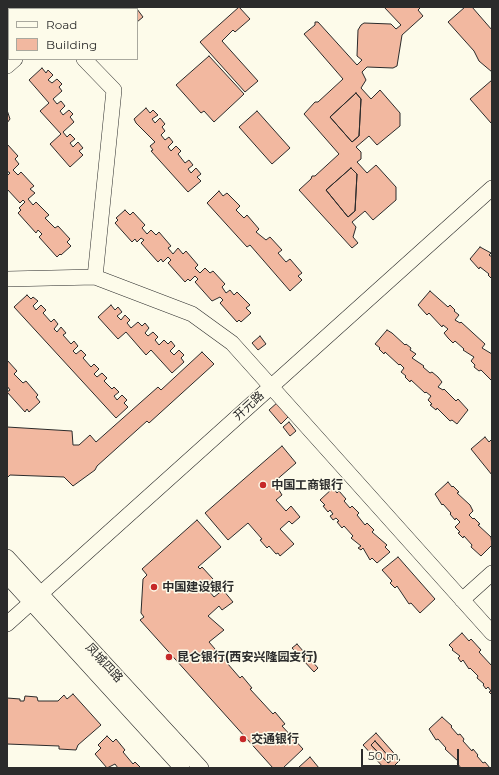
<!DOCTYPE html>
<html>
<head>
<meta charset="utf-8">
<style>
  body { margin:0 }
  #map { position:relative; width:499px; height:775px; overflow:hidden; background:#fdfbea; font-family:Montserrat,sans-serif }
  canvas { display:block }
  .frame { position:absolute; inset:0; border:8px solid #2b2b2b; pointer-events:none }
  .legend { position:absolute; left:8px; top:8px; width:130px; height:52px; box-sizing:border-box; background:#fdfbea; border:1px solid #a9a89e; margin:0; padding:5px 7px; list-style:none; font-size:12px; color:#2b2b2b }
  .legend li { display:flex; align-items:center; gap:8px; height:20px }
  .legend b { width:20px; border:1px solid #a9a89e }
  .scale { position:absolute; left:361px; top:749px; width:98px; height:18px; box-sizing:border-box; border:2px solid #2b2b2b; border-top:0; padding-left:5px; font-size:12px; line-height:14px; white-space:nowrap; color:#2b2b2b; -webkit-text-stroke:3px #fdfbea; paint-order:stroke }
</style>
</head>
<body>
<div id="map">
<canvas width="499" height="775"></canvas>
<div class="frame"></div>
<ul class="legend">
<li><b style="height:5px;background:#fdfbea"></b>Road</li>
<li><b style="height:11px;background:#f2b8a0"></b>Building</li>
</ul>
<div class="scale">50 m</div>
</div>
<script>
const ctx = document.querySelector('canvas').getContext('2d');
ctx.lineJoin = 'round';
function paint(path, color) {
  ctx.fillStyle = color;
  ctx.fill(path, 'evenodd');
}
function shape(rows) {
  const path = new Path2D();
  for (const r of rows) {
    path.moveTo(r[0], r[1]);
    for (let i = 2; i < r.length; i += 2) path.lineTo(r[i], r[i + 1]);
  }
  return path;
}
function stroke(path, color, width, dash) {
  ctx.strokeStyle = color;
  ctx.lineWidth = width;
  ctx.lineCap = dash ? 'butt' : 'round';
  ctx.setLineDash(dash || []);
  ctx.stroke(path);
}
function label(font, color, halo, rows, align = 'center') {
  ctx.font = font + ' Montserrat,"Noto Sans SC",sans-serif';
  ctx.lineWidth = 3;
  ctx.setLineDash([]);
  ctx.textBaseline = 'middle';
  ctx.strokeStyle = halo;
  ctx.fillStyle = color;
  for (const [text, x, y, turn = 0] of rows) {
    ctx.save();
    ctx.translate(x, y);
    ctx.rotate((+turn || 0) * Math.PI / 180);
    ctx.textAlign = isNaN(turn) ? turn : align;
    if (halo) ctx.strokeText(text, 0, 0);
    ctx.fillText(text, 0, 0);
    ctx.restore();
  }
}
const building = shape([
  [119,7,135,7,137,9,120,9,119,7],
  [239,7,250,19,235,32,233,30,222,41,258,81,245,92,200,42,239,7],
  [384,7,421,7,418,10,423,16,402,35,397,66,393,68,367,67,362,72,366,80,361,88,371,99,380,90,400,113,400,126,377,145,369,136,356,147,361,152,361,159,357,162,367,173,376,165,396,187,396,200,373,220,365,211,352,222,356,227,353,237,358,243,352,248,299,190,311,179,312,176,315,176,339,154,304,114,315,102,318,102,343,79,304,34,315,25,315,22,318,22,357,65,362,60,357,56,358,30,361,25,364,23,391,24,396,29,401,25,384,7],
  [356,93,361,99,359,136,352,142,330,117,356,93],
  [351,168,357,174,355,211,348,217,326,190,351,168],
  [465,7,472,7,492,30,492,72,479,61,474,51,448,22,465,7],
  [137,9,143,17,137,22,137,9],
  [9,15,9,32,7,33,7,17,9,15],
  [209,56,244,94,214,122,204,111,201,113,176,85,209,56],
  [42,68,46,73,48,70,53,75,48,80,52,83,57,79,62,84,59,87,62,91,53,99,57,104,61,101,65,106,60,111,63,115,69,110,73,114,70,117,74,122,63,132,67,137,70,134,75,139,70,143,73,147,78,142,83,148,79,151,83,155,70,167,50,144,61,134,40,111,49,103,29,80,42,68],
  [492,80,492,123,491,123,470,99,492,80],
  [356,93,361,99,359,136,352,142,330,117,356,93],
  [146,108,150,113,153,110,158,115,152,119,155,123,160,118,165,124,162,127,165,131,161,135,165,140,169,137,173,142,168,147,171,151,176,146,181,151,178,154,185,163,189,160,193,165,188,169,191,173,196,168,201,174,197,177,201,181,188,192,151,151,153,150,150,146,155,142,136,123,134,119,146,108],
  [7,110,10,119,7,123,7,110],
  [257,111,290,148,272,164,239,127,257,111],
  [7,144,18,156,15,159,19,164,13,170,18,175,21,172,34,186,30,189,35,193,28,199,33,205,36,202,49,215,45,218,55,228,58,226,70,239,67,242,71,246,61,255,60,254,57,257,39,237,42,234,38,230,36,233,18,213,21,210,19,208,25,202,23,200,20,203,7,189,7,176,10,173,7,171,7,144],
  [351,168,357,174,355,211,348,217,326,190,351,168],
  [219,191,223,196,227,193,240,206,236,210,244,218,247,215,259,229,256,232,266,240,270,237,282,250,278,253,286,262,290,259,302,273,298,276,302,280,290,291,250,245,247,247,207,203,219,191],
  [125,210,130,215,133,212,145,225,142,228,147,234,151,230,156,235,159,232,171,246,168,248,173,254,178,248,183,254,186,251,198,265,195,268,200,273,205,268,210,273,213,271,225,284,222,287,226,293,230,290,234,295,237,292,250,305,246,308,251,313,241,322,239,320,237,322,220,303,223,300,220,297,212,301,195,282,198,279,195,276,190,281,188,279,185,282,168,263,171,260,168,257,163,262,161,259,158,262,141,243,144,240,141,238,137,242,135,239,132,242,115,223,118,220,116,218,125,210],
  [480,247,491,253,489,255,492,257,492,279,488,275,489,274,480,267,479,269,470,259,480,247],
  [430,291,448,307,450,305,455,310,454,311,459,315,455,320,460,323,461,322,485,344,482,348,492,354,492,381,481,370,479,371,474,367,475,365,471,361,474,357,463,350,464,349,455,341,453,343,448,338,444,333,448,329,443,325,442,327,429,313,427,315,418,305,430,291],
  [27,295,31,299,33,297,38,301,33,306,36,310,41,305,46,310,43,313,51,322,54,319,58,324,54,329,57,332,61,327,66,333,63,335,71,344,74,341,78,346,73,351,76,354,81,350,86,355,83,358,91,367,94,364,99,369,94,374,97,377,102,373,107,378,104,381,112,389,114,387,119,392,114,396,117,400,122,395,127,400,124,403,128,407,116,418,14,307,27,295],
  [111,305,115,310,118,307,122,312,117,316,121,320,125,315,130,320,127,323,131,328,138,322,142,326,145,323,149,328,145,333,148,336,153,332,158,337,155,340,159,345,164,340,168,344,171,341,175,346,170,351,174,355,179,350,184,355,181,358,184,362,172,373,151,350,146,355,126,332,118,339,98,317,111,305],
  [387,330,392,333,405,345,406,344,411,348,410,350,416,354,412,358,424,366,423,367,430,373,432,372,438,377,442,382,438,387,443,390,444,389,456,401,458,399,468,410,457,424,452,420,450,421,437,408,436,410,430,405,432,404,428,400,431,396,426,392,425,393,411,380,410,382,405,377,406,376,401,372,404,368,400,364,399,365,385,352,384,354,379,349,380,348,375,344,387,330],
  [260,336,266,344,258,350,252,343,260,336],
  [202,352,214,364,149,423,147,421,97,466,95,470,73,486,64,477,10,475,7,478,7,427,72,431,73,445,79,445,90,435,96,442,158,387,161,390,202,352],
  [7,360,17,371,14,374,23,383,26,381,38,395,36,397,40,402,29,412,27,409,25,412,7,392,10,390,7,386,7,360],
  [278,402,290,415,281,424,269,410,278,402],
  [289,422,296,431,290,436,283,427,289,422],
  [485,437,489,442,491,440,492,442,492,475,471,449,485,437],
  [282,446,296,463,274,482,282,495,276,500,286,511,291,506,300,517,292,524,289,521,280,529,294,544,280,556,278,553,276,554,269,546,267,548,260,540,262,539,248,523,228,540,205,513,282,446],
  [448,482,452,487,453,486,459,492,457,493,470,505,473,511,469,515,473,519,474,518,480,524,478,525,491,537,492,545,481,556,471,547,472,545,464,536,463,538,458,533,460,532,455,527,460,522,456,518,455,520,450,514,451,513,443,504,442,505,435,494,448,482],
  [333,488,337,493,339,491,346,499,344,501,350,508,352,506,359,513,357,515,365,525,367,523,374,530,372,532,387,545,385,547,390,552,377,563,372,558,370,560,363,548,361,550,358,548,361,546,351,538,353,536,344,526,342,528,337,522,339,521,336,518,333,520,330,516,333,514,330,510,328,512,323,506,325,505,320,500,333,488],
  [197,520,221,547,198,567,200,569,202,567,213,579,205,586,214,597,223,590,233,602,222,610,219,606,208,616,224,630,209,642,240,678,242,676,252,688,250,689,273,714,275,712,285,724,282,726,303,749,283,768,273,768,140,620,144,617,141,613,143,579,147,575,142,569,197,520],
  [398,557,435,599,420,613,411,603,409,604,397,586,395,588,390,583,392,581,382,570,398,557],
  [462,633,469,641,471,639,481,650,479,652,492,666,492,695,489,692,491,691,488,687,486,689,483,685,484,684,477,678,478,676,470,668,469,669,463,660,461,662,458,658,460,656,452,650,453,649,449,645,462,633],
  [297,644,318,668,314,672,292,648,297,644],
  [73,694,101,725,78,745,76,750,59,749,59,746,7,744,7,698,20,699,20,701,24,701,25,696,37,697,38,701,58,701,64,695,67,699,73,694],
  [442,717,452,726,451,727,458,735,460,734,464,739,463,741,472,751,473,749,478,755,477,756,483,763,485,762,490,768,461,768,457,763,459,762,445,749,446,748,438,739,436,740,429,729,442,717],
  [376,733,400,760,395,765,398,768,384,768,363,745,376,733],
  [375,741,392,760,388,763,371,745,375,741],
  [107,736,113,742,116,739,125,750,123,752,133,764,135,762,141,768,118,768,115,764,107,768,95,754,101,748,98,745,107,736],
  [375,741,392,760,388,763,371,745,375,741],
  [310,757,319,768,298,768,310,757]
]);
paint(building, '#f2b8a0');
stroke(building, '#2b2b2b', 1);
const minor = shape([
  [35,7,37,9],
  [84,59,114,90,95,277],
  [7,66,15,59],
  [7,279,95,277,192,314,232,343,492,633],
  [7,557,201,768],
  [7,576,182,768],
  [462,600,492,573],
  [7,624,492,188]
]);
stroke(minor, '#2b2b2b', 16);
stroke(minor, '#fdfbea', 15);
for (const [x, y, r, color] of [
  [263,485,4,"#c62828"],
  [154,587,4,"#c62828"],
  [169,657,4,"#c62828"],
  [243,739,4,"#c62828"]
]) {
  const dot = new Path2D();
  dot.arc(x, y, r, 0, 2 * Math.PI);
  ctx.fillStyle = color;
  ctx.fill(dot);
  stroke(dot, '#fdfbea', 1.5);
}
label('12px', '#2b2b2b', '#fdfbea', [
  ["开元路",249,406,-42],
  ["凤城四路",104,663,47]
]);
label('bold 12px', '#2b2b2b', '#fdfbea', [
  ["中国工商银行",271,485],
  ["中国建设银行",162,587],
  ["昆仑银行(西安兴隆园支行)",177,657],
  ["交通银行",251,739]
], 'left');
</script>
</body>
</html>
